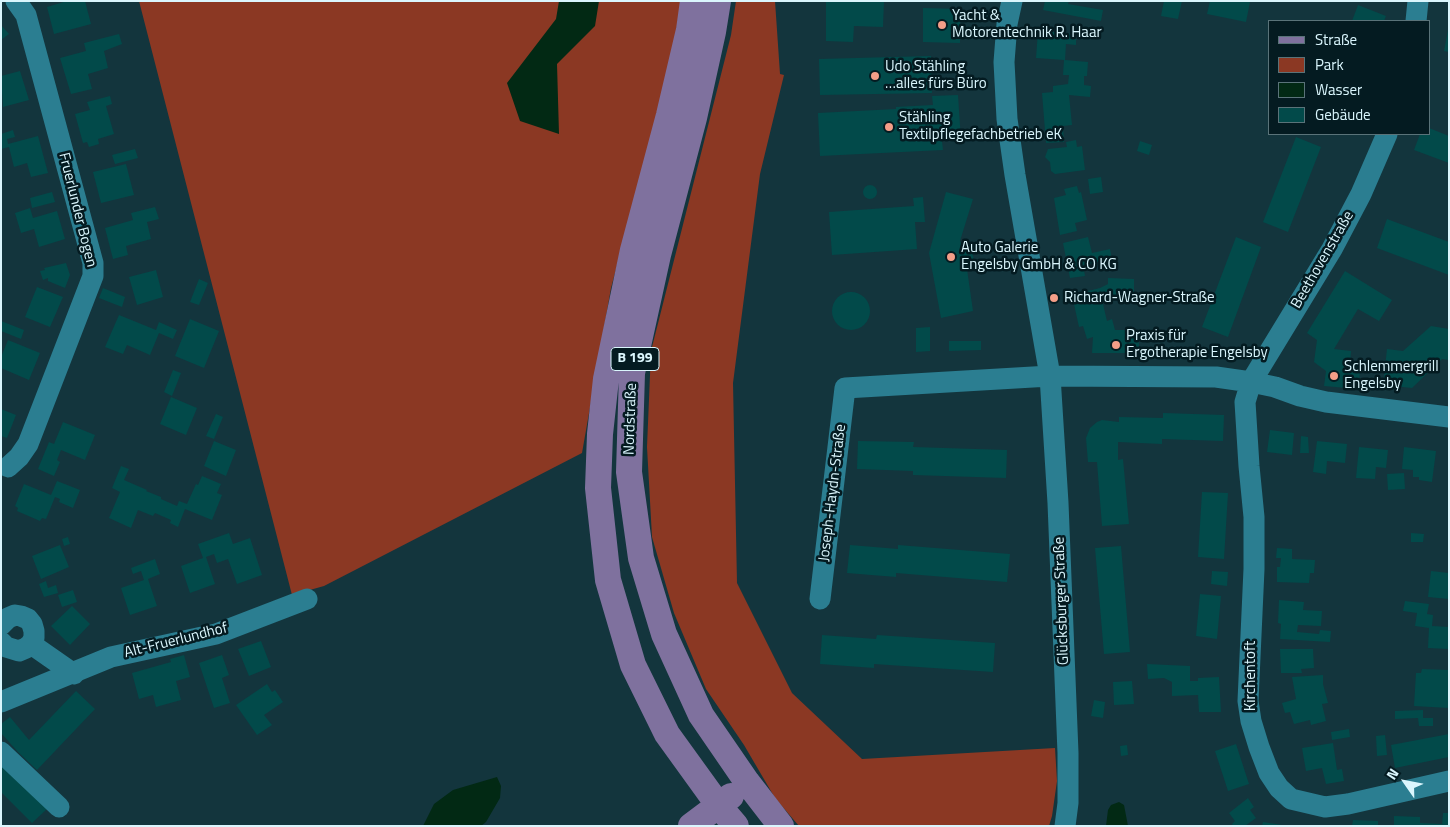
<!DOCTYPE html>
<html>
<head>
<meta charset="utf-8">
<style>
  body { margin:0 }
  #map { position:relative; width:1450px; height:827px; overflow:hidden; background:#13353d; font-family:"Titillium Web",sans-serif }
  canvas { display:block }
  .frame { position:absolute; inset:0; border:2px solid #daf6fd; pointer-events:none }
  .legend { position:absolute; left:1268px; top:20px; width:162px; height:115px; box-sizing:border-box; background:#041b21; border:1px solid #5a7379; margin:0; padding:6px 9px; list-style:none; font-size:15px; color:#daf6fd }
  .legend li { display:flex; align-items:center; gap:10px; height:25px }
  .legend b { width:25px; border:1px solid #5a7379 }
  .north { position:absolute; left:1380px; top:757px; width:50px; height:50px; -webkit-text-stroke:4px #041b21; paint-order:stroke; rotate:303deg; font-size:14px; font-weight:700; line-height:20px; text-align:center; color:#daf6fd }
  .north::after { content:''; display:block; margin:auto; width:18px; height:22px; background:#daf6fd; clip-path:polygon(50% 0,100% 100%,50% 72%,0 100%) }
</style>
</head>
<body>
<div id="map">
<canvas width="1450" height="827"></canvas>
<div class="frame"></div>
<ul class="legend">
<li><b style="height:6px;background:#7f719e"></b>Straße</li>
<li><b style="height:14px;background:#8b3823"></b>Park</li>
<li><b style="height:14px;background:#022914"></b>Wasser</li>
<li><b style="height:14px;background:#024a4a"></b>Gebäude</li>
</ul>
<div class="north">N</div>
</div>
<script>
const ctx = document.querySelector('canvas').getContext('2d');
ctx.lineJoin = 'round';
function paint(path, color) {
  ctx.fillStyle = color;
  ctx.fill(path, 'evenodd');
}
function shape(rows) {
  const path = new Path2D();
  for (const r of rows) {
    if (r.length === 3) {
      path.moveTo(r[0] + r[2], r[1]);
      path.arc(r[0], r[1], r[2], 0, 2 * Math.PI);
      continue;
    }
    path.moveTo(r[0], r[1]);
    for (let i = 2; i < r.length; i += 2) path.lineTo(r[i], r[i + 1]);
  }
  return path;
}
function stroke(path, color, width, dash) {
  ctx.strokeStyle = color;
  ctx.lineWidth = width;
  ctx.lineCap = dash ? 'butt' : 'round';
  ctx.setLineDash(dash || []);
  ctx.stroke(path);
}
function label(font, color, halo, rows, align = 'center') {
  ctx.font = font + ' "Titillium Web",sans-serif';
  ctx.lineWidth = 5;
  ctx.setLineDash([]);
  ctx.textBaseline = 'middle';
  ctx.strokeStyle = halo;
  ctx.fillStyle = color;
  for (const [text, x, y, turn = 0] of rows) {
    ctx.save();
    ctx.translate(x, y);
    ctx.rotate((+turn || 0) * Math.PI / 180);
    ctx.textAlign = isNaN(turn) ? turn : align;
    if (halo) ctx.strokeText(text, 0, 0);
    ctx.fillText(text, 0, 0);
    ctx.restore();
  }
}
paint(shape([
  [139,1,681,1,672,57,611,288,582,453,324,586,292,595],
  [736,1,775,1,780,74,784,75,760,174,733,383,737,583,792,693,862,759,1055,748,1057,781,1052,816,1049,826,799,826,775,798,744,745,706,689,674,613,652,537,647,447,651,351,731,35]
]), '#8b3823');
paint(shape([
  [559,1,599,1,595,26,557,64,559,134,520,121,507,83,556,19],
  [497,777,501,786,500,798,486,822,481,826,423,826,434,804,453,790],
  [1119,802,1124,805,1128,826,1106,826,1108,810,1111,805]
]), '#022914');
paint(shape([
  [67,1,85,1,91,24,54,34,47,7],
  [826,1,884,1,883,27,854,26,853,42,826,41],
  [1045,1,1069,1,1068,4,1103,10,1101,21,1043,10],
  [1164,1,1182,1,1178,19,1161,16],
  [1210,1,1250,2,1246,22,1207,14],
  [1358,5,1386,16,1384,21,1352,21],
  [923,8,960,9,960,43,923,42],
  [1,25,9,34,1,40],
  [1448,30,1449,30,1449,52,1444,51],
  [1038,31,1076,34,1076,45,1066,44,1065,60,1088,62,1087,76,1084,76,1084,85,1091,86,1090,97,1069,95,1072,125,1063,126,1064,142,1046,143,1042,93,1053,92,1053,86,1068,84,1069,75,1063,75,1064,60,1036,58],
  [119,34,122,44,104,51,108,68,88,74,92,89,71,94,60,58,86,51,84,43],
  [931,56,932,93,820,95,819,59],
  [20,71,29,100,3,107,1,76],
  [958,95,961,140,942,141,943,150,820,156,818,113,896,109,896,107,933,105,932,96],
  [110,96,112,104,106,106,114,134,98,139,99,144,89,147,87,142,83,143,75,114,90,110,87,102],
  [1429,128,1449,136,1449,163,1414,150,1420,134,1429,134],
  [13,130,15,137,7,139,8,144,38,136,48,173,31,177,27,163,14,167,9,147,1,149,1,134],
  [1296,137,1321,147,1288,232,1263,222],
  [1076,140,1077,147,1082,146,1085,170,1055,174,1051,171,1050,162,1045,157,1048,149,1067,147,1066,142],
  [1140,141,1152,145,1149,155,1137,151],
  [135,149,138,158,115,164,112,155],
  [126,164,134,195,101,203,93,172],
  [1101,177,1103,192,1090,194,1088,179],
  [870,192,7],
  [1077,186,1079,193,1081,192,1087,220,1075,223,1077,231,1060,235,1054,198,1066,195,1064,189],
  [52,192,55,202,32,208,30,198],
  [946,192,973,199,960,241,963,249,971,247,974,260,966,262,973,311,941,318,929,253],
  [923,197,925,222,915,222,917,249,832,255,829,212,914,206,913,198],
  [155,207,159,219,147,222,151,239,126,246,128,255,113,259,105,228,133,220,131,213],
  [30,208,33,218,57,211,65,239,39,247,34,229,21,233,15,213],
  [1387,219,1449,242,1449,275,1377,248],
  [1088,237,1092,253,1110,249,1112,259,1083,265,1085,276,1070,278,1063,243],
  [1236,237,1261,247,1228,337,1202,327],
  [66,263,70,275,65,288,48,281,48,278,43,280,40,271,45,270,44,268],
  [156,270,163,297,137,305,129,277],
  [1345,271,1392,300,1379,321,1358,309,1334,349,1351,351,1350,363,1361,364,1358,389,1324,386,1326,371,1314,362,1317,340,1307,333],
  [1108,278,1134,279,1134,297,1111,297,1102,300,1107,321,1112,319,1115,330,1139,330,1139,353,1092,353,1093,337,1087,339,1083,326,1079,327,1072,295,1100,288,1108,284],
  [199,279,208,283,199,305,190,302],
  [37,287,63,297,50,327,25,317],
  [103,288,125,297,122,307,99,298],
  [851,311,19],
  [119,315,156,330,159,322,177,330,173,339,159,333,150,355,127,345,123,354,105,347],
  [190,319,219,331,204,368,175,356],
  [1,321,24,330,21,339,1,331],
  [1431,326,1449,329,1449,360,1442,359,1412,388,1383,385,1387,349,1403,351],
  [930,327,930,351,916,352,916,328],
  [8,340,40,353,29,380,1,368,1,357],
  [949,341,981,341,981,350,949,351],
  [173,370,181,373,172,396,164,392],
  [171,397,197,408,186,435,160,424],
  [1,409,16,415,7,438,1,436],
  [1163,413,1224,415,1223,441,1162,439,1162,444,1118,442,1118,460,1123,459,1129,524,1102,526,1097,462,1088,462,1086,438,1090,428,1097,422,1102,420,1119,422,1119,417,1163,418],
  [216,414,223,417,214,439,206,436],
  [63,422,95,435,85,460,61,450,57,460,60,462,54,476,38,469,49,442,54,444],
  [1270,430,1294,433,1292,455,1267,452],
  [1301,436,1308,437,1309,453,1300,453],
  [214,441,236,450,226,476,204,466],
  [858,441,914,442,913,447,1007,450,1006,478,913,475,913,471,857,469],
  [1317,441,1347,444,1345,463,1327,461,1326,474,1313,472],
  [1359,447,1388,450,1386,468,1376,467,1375,479,1356,478],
  [1404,447,1436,451,1432,482,1419,480,1419,477,1413,477,1413,470,1402,469],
  [121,466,129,469,124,480,147,490,146,491,161,497,161,499,177,506,179,501,187,504,196,484,198,485,202,476,221,484,217,493,222,495,212,520,185,509,178,527,170,523,171,520,155,513,153,516,138,510,131,528,109,518,120,492,112,488],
  [1404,473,1405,489,1388,490,1387,474],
  [57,481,80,490,73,508,59,502,60,499,55,497,46,519,42,518,40,521,17,511,18,508,15,506,24,484,51,495],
  [1202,492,1228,493,1224,559,1198,557],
  [229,533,233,544,250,538,262,575,237,584,228,559,217,563,214,554,206,557,215,584,190,593,181,566,203,558,198,544],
  [1411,533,1424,534,1423,542,1411,542],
  [68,537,70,544,64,546,62,539],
  [60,545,69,567,41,579,32,556],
  [850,545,898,549,898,545,1010,554,1007,582,896,573,896,577,847,573],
  [1121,546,1130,652,1104,654,1095,548],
  [1277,548,1292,549,1292,559,1315,560,1314,573,1310,573,1309,583,1277,582,1277,567,1280,567,1281,558,1276,558],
  [155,559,160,574,148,579,157,606,130,615,121,588,144,580,141,571,133,574,131,568],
  [1212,571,1228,572,1227,586,1211,584],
  [1431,571,1449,573,1449,599,1428,597],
  [46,581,48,588,56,585,58,593,44,597,39,584],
  [73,590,77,602,62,607,58,595],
  [1200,594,1221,596,1217,639,1196,636],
  [1279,600,1304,602,1303,610,1322,611,1321,626,1298,625,1297,632,1319,634,1320,630,1331,631,1330,642,1280,639,1281,624,1278,623],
  [1405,601,1429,604,1427,614,1433,615,1432,626,1449,627,1449,649,1428,648,1429,628,1415,626,1417,613,1403,611],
  [72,606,90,624,70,645,51,626],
  [822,635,876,639,877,635,995,643,993,672,874,664,874,668,820,664],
  [261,641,271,667,249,676,238,649],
  [1280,649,1313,649,1314,668,1301,669,1302,673,1281,673],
  [184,655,190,677,176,681,181,700,156,707,153,695,139,699,132,673,171,662,170,659],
  [222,655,229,675,222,678,230,703,214,708,199,663],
  [1147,664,1190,666,1190,681,1198,681,1198,678,1219,677,1221,712,1199,712,1198,695,1172,696,1172,682,1164,678,1148,679],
  [1422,669,1449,670,1449,708,1414,706,1416,673,1421,673],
  [1323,675,1323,684,1328,703,1322,704,1326,721,1311,725,1310,720,1294,724,1290,712,1285,713,1282,703,1296,699,1292,677],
  [1132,681,1134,704,1114,705,1113,682],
  [267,684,272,692,275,690,283,702,264,715,272,725,257,735,236,705],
  [76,691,95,709,37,770,18,752,1,733,1,724,10,717,29,740],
  [1094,700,1105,702,1103,718,1091,716],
  [1423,710,1423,718,1433,718,1433,726,1419,726,1418,718,1395,719,1395,711],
  [1349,729,1350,737,1332,740,1331,732],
  [1449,734,1449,757,1395,768,1391,745],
  [1385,735,1387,755,1377,756,1376,736],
  [1333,743,1337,770,1342,769,1344,781,1326,784,1322,768,1306,771,1302,748],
  [1236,744,1249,784,1228,791,1215,751],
  [1127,745,1128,755,1121,756,1120,746],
  [1,759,48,808,32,823,1,792],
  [1248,798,1254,807,1250,810,1256,818,1245,826,1233,826,1232,824,1235,821,1229,813],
  [1443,813,1449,813,1449,826,1442,826],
  [1394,816,1420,817,1420,823,1442,824,1442,826,1394,826],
  [1353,820,1378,821,1378,826,1352,826],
  [1263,822,1282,825,1282,826,1262,826]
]), '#024a4a');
stroke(shape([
  [1012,1,1007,24,1004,62,1007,119,1015,175,1050,376,1058,503,1068,753,1068,803,1065,826],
  [1416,21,1418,1],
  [1387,134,1361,194,1332,249,1251,382,1245,402,1249,466,1254,517,1254,569,1248,701,1251,721,1259,747,1269,773,1279,788,1291,799,1325,807,1348,804,1449,781],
  [8,467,19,457,28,444,93,276,93,263,26,15,16,1],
  [820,599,845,388,1050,376,1216,377,1251,382,1275,387,1300,396,1326,402,1449,417],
  [1,625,8,618,15,615,21,616,28,619,32,624,34,631,34,638,31,644,26,648,19,651,6,647,1,642],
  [31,644,74,674],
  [1,702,111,657,216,634,307,599],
  [1,752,59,807]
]), '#2b7e91', 21);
stroke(shape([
  [693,1,689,30,669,115,633,250,606,379,600,434,598,488,608,580,633,665,667,734,719,806,736,826],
  [718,1,713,32,694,118,658,255,632,373,629,472,641,558,664,634,701,715,747,782,781,826],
  [691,826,731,796]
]), '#7f719e', 26);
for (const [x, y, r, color] of [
  [942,25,5,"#f49e88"],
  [875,76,5,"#f49e88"],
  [889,127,5,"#f49e88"],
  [951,257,5,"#f49e88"],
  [1054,298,5,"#f49e88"],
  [1116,345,5,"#f49e88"],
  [1334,376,5,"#f49e88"]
]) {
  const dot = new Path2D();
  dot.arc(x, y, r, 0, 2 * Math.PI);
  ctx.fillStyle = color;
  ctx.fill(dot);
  stroke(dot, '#041b21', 2);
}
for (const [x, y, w] of [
  [635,359,48]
]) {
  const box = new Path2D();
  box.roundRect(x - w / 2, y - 11.5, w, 23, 4);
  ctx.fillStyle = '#041b21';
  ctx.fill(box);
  stroke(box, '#daf6fd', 1);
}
label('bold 14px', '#daf6fd', null, [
  ["B 199",635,359]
]);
label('15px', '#daf6fd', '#041b21', [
  ["Yacht &",952,16],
  ["Motorentechnik R. Haar",952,33],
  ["Udo Stähling",885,67],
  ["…alles fürs Büro",885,84],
  ["Stähling",899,118],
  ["Textilpflegefachbetrieb eK",899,135],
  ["Auto Galerie",961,248],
  ["Engelsby GmbH & CO KG",961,265],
  ["Richard-Wagner-Straße",1064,298],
  ["Praxis für",1126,336],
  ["Ergotherapie Engelsby",1126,353],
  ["Schlemmergrill",1344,367],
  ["Engelsby",1344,384]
], 'left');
label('15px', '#daf6fd', '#041b21', [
  ["Fruerlunder Bogen",77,210,76],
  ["Beethovenstraße",1323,260,-60],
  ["Nordstraße",631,419,-88],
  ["Joseph-Haydn-Straße",833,493,-83],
  ["Glücksburger Straße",1062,601,-92],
  ["Alt-Fruerlundhof",176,641,-14],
  ["Kirchentoft",1251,676,-90]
]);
</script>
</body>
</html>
